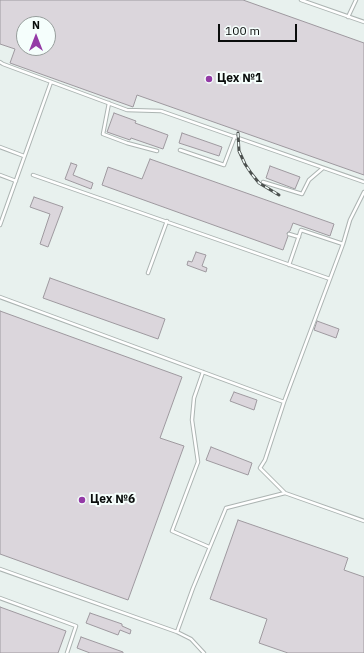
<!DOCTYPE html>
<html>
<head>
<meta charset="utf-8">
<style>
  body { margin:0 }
  #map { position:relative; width:364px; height:653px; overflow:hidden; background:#e8f1ee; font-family:"IBM Plex Sans",sans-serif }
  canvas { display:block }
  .north { position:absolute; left:16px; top:16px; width:40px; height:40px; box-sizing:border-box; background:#f5fefc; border:1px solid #979e9c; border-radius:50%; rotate:0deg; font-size:11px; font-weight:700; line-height:16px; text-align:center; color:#0a0d0c }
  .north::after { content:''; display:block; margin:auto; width:14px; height:18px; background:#943aa6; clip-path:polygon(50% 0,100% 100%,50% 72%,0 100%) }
  .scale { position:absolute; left:218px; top:24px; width:79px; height:18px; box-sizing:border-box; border:2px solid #0a0d0c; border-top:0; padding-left:5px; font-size:12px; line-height:14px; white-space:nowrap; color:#0a0d0c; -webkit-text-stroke:3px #f5fefc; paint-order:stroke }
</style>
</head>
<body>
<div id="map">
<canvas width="364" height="653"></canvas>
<div class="north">N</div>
<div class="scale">100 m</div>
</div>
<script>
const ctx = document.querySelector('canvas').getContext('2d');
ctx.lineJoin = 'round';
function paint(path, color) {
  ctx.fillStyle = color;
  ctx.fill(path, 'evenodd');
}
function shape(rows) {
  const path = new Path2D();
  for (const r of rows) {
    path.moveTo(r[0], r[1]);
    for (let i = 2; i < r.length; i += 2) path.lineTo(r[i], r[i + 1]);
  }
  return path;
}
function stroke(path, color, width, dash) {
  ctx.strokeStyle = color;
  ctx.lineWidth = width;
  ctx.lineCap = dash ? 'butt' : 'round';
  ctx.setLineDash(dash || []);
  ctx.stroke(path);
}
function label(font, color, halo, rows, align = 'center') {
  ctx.font = font + ' "IBM Plex Sans",sans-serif';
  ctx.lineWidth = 4;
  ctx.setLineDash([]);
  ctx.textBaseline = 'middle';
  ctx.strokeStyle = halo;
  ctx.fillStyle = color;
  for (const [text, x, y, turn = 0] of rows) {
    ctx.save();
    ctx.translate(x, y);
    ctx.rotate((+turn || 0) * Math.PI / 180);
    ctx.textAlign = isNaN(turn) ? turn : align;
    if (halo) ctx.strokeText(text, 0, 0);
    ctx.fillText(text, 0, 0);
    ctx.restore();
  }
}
const building = shape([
  [0,0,243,0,364,43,364,175,137,95,133,107,10,63,15,49,0,44,0,0],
  [24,24,48,24,48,48,24,48,24,24],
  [114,113,136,121,135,123,168,135,163,149,131,138,130,140,107,132,114,113],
  [182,133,222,147,219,156,179,143,182,133],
  [150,159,334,224,330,236,293,223,290,231,287,233,288,236,283,250,102,185,108,167,142,179,150,159],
  [71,163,77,165,73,175,93,183,91,189,65,179,71,163],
  [270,166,300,177,295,189,266,178,270,166],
  [34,197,63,207,48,247,40,244,50,214,30,207,34,197],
  [196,252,206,255,202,266,207,268,206,272,187,265,188,261,192,262,196,252],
  [50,278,165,319,158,339,43,298,50,278],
  [0,311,182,377,160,438,184,446,128,600,0,554,0,311],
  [317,321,339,329,336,338,314,330,317,321],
  [234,392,257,400,254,410,230,401,234,392],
  [211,447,252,463,248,475,206,460,211,447],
  [238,520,348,558,344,570,364,577,364,653,288,653,259,643,267,619,210,599,238,520],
  [0,607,66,631,58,653,0,653,0,607],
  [90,613,122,624,122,626,131,630,130,634,120,630,118,635,86,623,90,613],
  [81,637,123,652,123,653,90,653,77,648,81,637]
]);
paint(building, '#dbd6dc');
stroke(building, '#9e999f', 1);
const lane = shape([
  [301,0,364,22],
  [348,17,356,0],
  [0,62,3,64,127,110,161,111,364,182],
  [109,103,103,134,127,143,157,151],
  [0,147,24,156],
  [180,150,224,165,235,136],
  [0,175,16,181],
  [33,175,330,279],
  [263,182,302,194,309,180,323,168],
  [364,192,350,220,343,244,284,402,265,460,260,468,285,493,364,521],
  [0,225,51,82],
  [289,234,299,237],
  [289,265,301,230,343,244],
  [148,273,167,221],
  [0,297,284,402],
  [203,372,194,398,192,420,198,462,172,531,209,547],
  [0,569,177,632,191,639,204,653],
  [0,598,76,626,67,653],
  [177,632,193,588,226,508,285,493]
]);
stroke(lane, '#acb4b2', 4.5);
stroke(lane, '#fff', 2.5);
const rail = shape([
  [238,133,239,151,245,164,251,173,259,183,279,195]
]);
stroke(rail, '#4c514f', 3);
stroke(rail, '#f5fefc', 1.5, [4.5]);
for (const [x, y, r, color] of [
  [209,79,4,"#943aa6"],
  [82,500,4,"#943aa6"]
]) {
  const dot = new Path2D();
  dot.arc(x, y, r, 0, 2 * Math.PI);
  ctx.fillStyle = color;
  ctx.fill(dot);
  stroke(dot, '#f5fefc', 1.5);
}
label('bold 12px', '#0a0d0c', '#f5fefc', [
  ["Цех №1",217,79],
  ["Цех №6",90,500]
], 'left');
</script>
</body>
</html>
